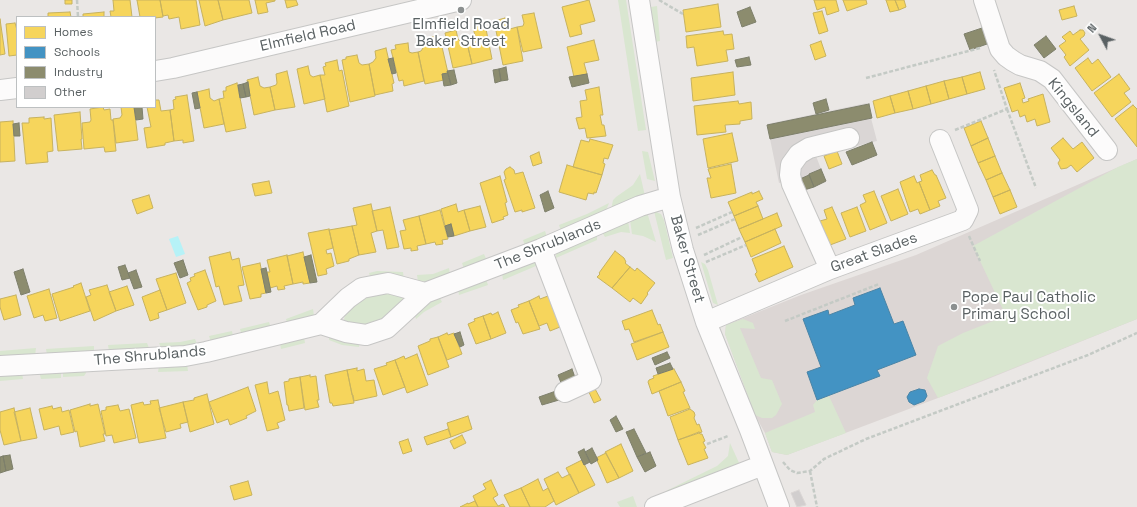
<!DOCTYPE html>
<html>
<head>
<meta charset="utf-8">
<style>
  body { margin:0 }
  #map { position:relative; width:1137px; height:507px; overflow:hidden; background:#eae7e5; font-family:"Space Grotesk",sans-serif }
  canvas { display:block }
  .legend { position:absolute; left:16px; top:16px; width:140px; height:92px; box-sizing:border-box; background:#fff; border:1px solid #bdc0c1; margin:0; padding:5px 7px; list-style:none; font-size:12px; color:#5a6163 }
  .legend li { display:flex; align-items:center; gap:8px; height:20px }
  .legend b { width:20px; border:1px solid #bdc0c1 }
  .north { position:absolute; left:1081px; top:16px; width:40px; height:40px; -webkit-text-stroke:3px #fff; paint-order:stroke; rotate:311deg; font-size:11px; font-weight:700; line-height:16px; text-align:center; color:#5a6163 }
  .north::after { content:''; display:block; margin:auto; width:14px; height:18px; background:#5a6163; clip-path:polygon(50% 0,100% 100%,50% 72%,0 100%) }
</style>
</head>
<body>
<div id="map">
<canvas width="1137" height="507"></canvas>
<ul class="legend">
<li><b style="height:11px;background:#f6d55c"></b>Homes</li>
<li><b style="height:11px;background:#4393c3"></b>Schools</li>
<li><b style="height:11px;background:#8c8c6e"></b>Industry</li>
<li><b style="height:11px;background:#d1cece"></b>Other</li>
</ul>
<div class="north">N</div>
</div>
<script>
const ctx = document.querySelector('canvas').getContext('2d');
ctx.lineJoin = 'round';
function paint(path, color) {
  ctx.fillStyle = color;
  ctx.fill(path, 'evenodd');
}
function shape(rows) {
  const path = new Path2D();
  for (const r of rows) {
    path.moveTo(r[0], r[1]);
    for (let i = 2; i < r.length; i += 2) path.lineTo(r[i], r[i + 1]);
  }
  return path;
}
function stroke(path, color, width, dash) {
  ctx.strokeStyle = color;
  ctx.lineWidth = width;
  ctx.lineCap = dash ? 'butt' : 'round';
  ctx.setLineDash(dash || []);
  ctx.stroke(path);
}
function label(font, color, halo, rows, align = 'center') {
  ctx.font = font + ' "Space Grotesk",sans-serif';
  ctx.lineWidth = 4;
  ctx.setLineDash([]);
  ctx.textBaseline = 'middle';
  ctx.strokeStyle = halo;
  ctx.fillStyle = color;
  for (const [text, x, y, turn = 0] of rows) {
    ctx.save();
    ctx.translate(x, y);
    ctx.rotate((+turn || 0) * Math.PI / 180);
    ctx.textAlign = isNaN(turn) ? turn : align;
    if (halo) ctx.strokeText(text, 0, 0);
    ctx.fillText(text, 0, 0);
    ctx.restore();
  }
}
paint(shape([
  [867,103,877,141,816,156,826,182,789,197,783,182,779,183,767,124]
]), '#dad6d5');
paint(shape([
  [1137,159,1137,319,983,381,787,455,772,452,765,433,755,415,725,334,726,325,801,295,916,255]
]), '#dcd6d4');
paint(shape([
  [618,0,626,0,646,130,638,131],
  [657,6,660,41,655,42,651,7],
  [642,151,648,152,655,181,647,179],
  [1137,159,1137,319,938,398,927,378,938,346,963,333,1006,316,973,246,1118,167],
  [640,174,645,196,611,210,613,200,616,197,633,185],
  [609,203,605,213,561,231,559,225,587,214],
  [654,211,661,214,664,220,673,258,666,260],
  [647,212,656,242,643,236,632,234,630,220],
  [628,221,630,233,621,232,605,237,602,232],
  [545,231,547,237,525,246,523,240],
  [597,234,597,240,556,258,556,251],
  [484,254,487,261,464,269,462,263],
  [541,257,543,263,503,280,502,273],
  [701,262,705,264,708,270,718,305,713,303],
  [449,268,450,275,431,281,418,282,417,275,433,274],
  [377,271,403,272,404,280,371,279,369,273],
  [486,279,488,285,459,295,458,289],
  [376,289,402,294,404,303,375,327,351,327,344,320,346,307],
  [439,296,442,302,424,312,416,319,414,313,422,305],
  [313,309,314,316,288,326,286,319],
  [743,319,753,323,755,329,740,328,761,378,772,380,782,404,776,415,772,418,762,418,755,415,725,334,726,325],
  [269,322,271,328,242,336,240,329],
  [232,331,233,336,211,342,209,336],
  [329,334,360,340,359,347,342,345,329,340],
  [304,337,305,343,281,349,280,342],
  [195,339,197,344,162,350,159,343,180,342],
  [147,343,149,348,109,351,108,345],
  [94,346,94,353,47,355,46,349],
  [36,348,35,356,0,357,0,351],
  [187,364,188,371,158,372,159,365],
  [85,370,86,373,84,376,63,377,63,371],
  [61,371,61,378,41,379,40,375,40,372],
  [22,373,23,379,0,381,0,374],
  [829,396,846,433,787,455,772,452,765,433,815,412,813,405,817,400],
  [730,443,740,465,667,493,666,491,717,466,728,456],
  [633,496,637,507,620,507,617,502]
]), '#d9e6d0');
paint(shape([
  [178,236,185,254,176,257,169,239]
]), '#b6f2f7');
const homes = shape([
  [65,0,72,0,72,4,65,4,65,0],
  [113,0,130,0,132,17,111,17,110,11,114,11,113,0],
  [137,0,160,0,163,17,155,18,155,17,140,17,137,0],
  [160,0,196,0,200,25,181,29,179,17,169,19,168,15,163,16,160,0],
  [199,0,218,0,223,20,205,26,199,0],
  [218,0,249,0,252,13,223,20,218,0],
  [255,0,275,0,275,1,266,3,268,12,258,14,255,0],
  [285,0,296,0,298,5,287,8,285,0],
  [589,0,595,21,580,25,582,34,570,37,562,7,589,0],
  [814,0,836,0,839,11,827,15,825,7,817,10,814,0],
  [843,0,866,0,867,4,847,11,843,0],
  [886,0,895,0,899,10,890,12,886,0],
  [895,0,904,0,906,7,899,10,895,0],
  [718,4,721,27,686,32,683,10,718,4],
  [1074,6,1077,16,1062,20,1059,10,1074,6],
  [822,11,828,31,819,34,813,13,822,11],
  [70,12,71,17,48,17,48,13,70,12],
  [104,12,104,17,83,17,83,14,104,12],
  [534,13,542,48,523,52,517,27,523,26,524,23,522,15,534,13],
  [505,18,508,27,510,29,517,27,523,61,503,65,494,21,505,18],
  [0,19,5,54,0,55,0,19],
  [15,23,17,30,17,55,9,56,6,24,15,23],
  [485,24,492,59,472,64,466,39,472,38,475,36,473,27,485,24],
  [456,30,458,39,460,41,466,39,472,64,453,68,445,33,456,30],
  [1080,30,1083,30,1085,33,1084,36,1080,39,1089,50,1070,66,1064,57,1066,55,1059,46,1066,41,1062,37,1070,31,1073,35,1080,30],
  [723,31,724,35,732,34,734,49,726,50,728,61,697,66,694,47,687,48,686,36,723,31],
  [435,36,436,39,440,38,448,73,442,74,444,80,425,84,418,52,421,51,425,45,424,39,435,36],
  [594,40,599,60,584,63,587,74,574,77,567,47,594,40],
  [821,41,826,56,815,60,810,45,821,41],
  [408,43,409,52,412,53,418,52,424,81,404,86,403,80,399,81,391,50,396,49,395,45,408,43],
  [386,48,394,83,392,84,393,91,375,95,369,64,373,62,376,58,375,51,386,48],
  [357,55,359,63,362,65,369,64,375,96,350,102,342,60,346,59,346,57,357,55],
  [1088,58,1092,64,1098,59,1111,77,1092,91,1075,68,1088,58],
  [337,60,339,71,342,70,349,106,327,112,320,75,325,75,323,67,326,66,325,63,337,60],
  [308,66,310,75,313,77,320,75,325,99,304,104,297,69,308,66],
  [287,71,295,107,275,110,270,87,276,85,277,83,276,74,287,71],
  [733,72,735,95,693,101,691,78,733,72],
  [980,72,985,89,967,94,962,77,980,72],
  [1119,74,1130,89,1124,93,1131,102,1112,117,1094,93,1119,74],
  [258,77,260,86,264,88,270,87,275,110,254,115,247,80,258,77],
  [962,77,967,94,949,99,944,81,962,77],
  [944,81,949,99,931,104,926,86,944,81],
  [237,83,246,128,226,132,219,99,224,98,223,91,226,91,226,87,237,83],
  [1020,83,1025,98,1022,99,1023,103,1029,101,1028,99,1043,94,1050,122,1037,126,1035,119,1027,122,1025,115,1020,117,1018,110,1012,112,1004,88,1020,83],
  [926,86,931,104,913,109,908,91,926,86],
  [599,87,603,115,600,115,602,125,604,125,606,136,587,138,585,128,579,129,576,118,582,117,580,101,587,100,585,90,599,87],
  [209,89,210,98,214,101,219,99,224,124,204,128,197,92,209,89],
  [908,91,913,109,895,113,890,96,908,91],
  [187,95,194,141,183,143,183,140,174,141,170,110,174,109,173,100,176,99,175,97,187,95],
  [890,96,895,113,877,118,873,101,890,96],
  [155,100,159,100,161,111,170,110,174,141,165,143,165,145,147,148,144,128,151,127,147,107,155,107,155,100],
  [738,101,739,104,751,102,752,119,740,121,740,124,725,125,726,132,697,135,694,106,738,101],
  [1133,105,1137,109,1137,147,1115,119,1133,105],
  [103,107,104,110,110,109,111,120,113,120,116,151,105,152,104,147,84,149,82,123,90,122,91,120,90,109,103,107],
  [121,107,134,107,138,140,116,143,113,119,120,118,122,115,121,107],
  [80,112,82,139,81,139,82,149,58,151,54,115,80,112],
  [44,117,44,119,51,118,53,151,47,152,48,162,26,164,22,123,29,123,29,118,44,117],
  [13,121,15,161,0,162,0,122,13,121],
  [981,121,988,138,971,146,964,128,981,121],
  [732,133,738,161,708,168,703,139,732,133],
  [988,138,995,156,978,163,971,146,988,138],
  [1063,138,1073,149,1082,142,1094,158,1077,172,1071,165,1067,168,1061,169,1058,163,1060,160,1051,148,1063,138],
  [590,139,613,145,608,159,604,158,603,163,605,164,602,175,573,167,581,140,589,142,590,139],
  [837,151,842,164,829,169,824,156,837,151],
  [539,152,542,163,533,166,530,156,539,152],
  [995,156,1002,173,986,180,978,163,995,156],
  [731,164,736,193,711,198,707,178,711,178,708,169,731,164],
  [567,165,602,175,596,193,594,192,594,194,588,193,586,200,559,192,567,165],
  [510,167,514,170,515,174,523,172,535,208,522,212,522,210,515,212,504,180,506,179,504,172,506,169,510,167],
  [932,170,935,175,936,175,946,198,938,201,940,206,930,210,919,182,922,181,920,175,932,170],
  [1002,173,1010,190,993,197,986,180,1002,173],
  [500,176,507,202,505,203,508,215,503,217,504,219,492,223,480,183,500,176],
  [914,176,917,183,919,182,930,210,920,214,918,209,910,212,900,182,914,176],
  [269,181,272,193,255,196,252,184,269,181],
  [898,189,908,214,891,221,881,196,898,189],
  [1010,190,1017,207,1000,214,993,197,1010,190],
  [759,191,763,199,756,202,758,206,734,216,728,202,752,192,752,194,759,191],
  [874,191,887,223,870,230,860,205,866,202,863,195,874,191],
  [149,195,153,208,137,214,132,200,149,195],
  [371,204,377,231,371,233,376,252,359,255,352,226,357,225,353,208,371,204],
  [456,204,458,212,464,210,470,231,454,236,451,224,445,226,441,209,456,204],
  [480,206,486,227,470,231,464,210,480,206],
  [758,206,763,219,739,229,734,216,758,206],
  [390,207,399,247,387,249,383,230,377,231,372,211,390,207],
  [832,207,846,239,830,245,820,221,827,219,824,210,832,207],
  [857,207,866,231,850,237,841,213,857,207],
  [440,210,448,239,442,240,443,244,436,245,435,242,426,244,419,216,440,210],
  [777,213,782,226,745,242,739,229,777,213],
  [419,216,426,244,417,246,418,250,411,251,411,248,404,249,400,231,406,230,403,220,419,216],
  [352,226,359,255,349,259,349,261,337,264,329,230,352,226],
  [329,229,333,248,326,250,327,254,331,253,334,266,326,269,327,274,318,276,308,233,329,229],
  [775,229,781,243,751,257,745,242,775,229],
  [784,246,793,267,759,282,755,274,757,272,752,259,784,246],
  [615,251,624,258,626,262,625,263,630,267,612,288,597,277,600,274,599,273,615,251],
  [230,252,232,260,239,258,244,285,238,286,242,301,224,305,219,286,216,287,209,257,230,252],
  [303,252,310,283,303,284,303,282,293,284,287,256,303,252],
  [287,255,293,284,284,286,285,289,278,290,277,286,270,288,267,272,270,272,267,260,287,255],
  [260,263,266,293,261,294,261,297,250,299,242,267,260,263],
  [630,267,635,271,637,268,655,283,647,293,648,294,641,304,633,298,630,302,612,288,630,267],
  [205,270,216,301,207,305,207,307,198,310,187,283,191,281,190,278,195,276,194,274,205,270],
  [176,273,186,303,167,310,156,279,176,273],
  [81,283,90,311,60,321,52,294,74,287,73,286,81,283],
  [107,285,116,311,94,321,86,297,91,295,89,290,107,285],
  [127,286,134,305,116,311,109,292,127,286],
  [49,289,57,318,45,321,43,315,34,318,27,296,49,289],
  [160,290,167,310,158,313,159,318,150,321,142,297,160,290],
  [16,295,21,315,4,320,0,307,0,299,16,295],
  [539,296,540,299,548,296,565,325,550,331,547,323,539,326,529,301,539,296],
  [529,301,540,329,523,334,518,322,516,323,511,310,519,307,518,305,529,301],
  [652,310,658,325,660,324,663,332,634,342,629,329,625,330,622,321,652,310],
  [498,312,506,333,491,339,483,316,491,313,492,315,498,312],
  [483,316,491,339,476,344,468,324,475,321,474,319,483,316],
  [663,332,669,347,637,360,631,344,663,332],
  [447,333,448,335,454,333,462,354,447,360,438,337,447,333],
  [438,337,449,367,428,375,418,346,430,341,430,339,438,337],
  [417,354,428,385,407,393,395,360,404,356,405,359,417,354],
  [395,360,405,387,383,395,374,369,387,365,386,363,395,360],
  [357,368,357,371,364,369,366,381,374,380,377,396,354,401,353,395,352,395,347,370,357,368],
  [674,369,681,382,652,394,648,382,649,380,654,378,653,376,674,369],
  [347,370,354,403,333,406,332,403,330,403,325,375,347,370],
  [310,375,310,377,316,376,319,400,317,400,319,407,305,410,300,377,310,375],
  [300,377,304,408,289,411,288,405,287,405,284,382,289,381,289,379,300,377],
  [267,382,269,394,278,391,285,420,277,423,279,428,267,431,255,385,267,382],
  [681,382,685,391,683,392,690,408,668,416,659,391,681,382],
  [248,387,256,411,246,416,247,418,230,425,228,419,217,423,209,402,248,387],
  [594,387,601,400,594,403,588,390,594,387],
  [207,394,214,424,190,432,183,402,194,400,194,398,207,394],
  [158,400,166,438,139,443,131,405,143,402,144,405,151,404,150,401,158,400],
  [183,402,188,422,180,424,181,428,166,432,159,408,183,402],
  [90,404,90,406,98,404,105,434,103,434,105,441,80,447,77,431,75,432,70,410,90,404],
  [118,405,120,411,129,409,136,438,114,443,112,435,106,436,101,411,106,410,106,407,118,405],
  [52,406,53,409,61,407,62,412,69,410,74,432,61,435,59,426,44,430,39,409,52,406],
  [14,408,21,441,4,445,0,430,0,412,14,408],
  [30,408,37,438,21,441,14,412,30,408],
  [690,409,694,412,695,415,694,418,697,425,699,424,702,432,678,440,670,417,690,409],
  [468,416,472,429,451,437,447,423,468,416],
  [448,429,451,437,427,445,424,437,448,429],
  [699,432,700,434,702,434,705,441,703,442,706,448,704,449,708,458,688,465,678,440,699,432],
  [462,435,466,443,454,449,450,441,462,435],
  [408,439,412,451,403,454,399,442,408,439],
  [621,444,633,471,619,478,605,452,621,444],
  [606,453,619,478,607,483,596,458,606,453],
  [582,460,595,485,579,493,566,468,582,460],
  [558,472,562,478,570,474,579,493,556,505,544,479,558,472],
  [538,479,543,491,548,488,554,501,545,507,530,507,521,488,538,479],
  [491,480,498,495,493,498,498,506,503,504,505,507,478,507,473,496,486,489,483,484,491,480],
  [248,481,252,495,234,500,230,486,248,481],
  [521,488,530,507,510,507,504,495,521,488],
  [475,501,478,507,460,507,468,503,468,504,475,501]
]);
paint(homes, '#f6d55c');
stroke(homes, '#c7b25e', 1);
const schools = shape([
  [880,288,894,324,903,321,916,355,877,370,880,376,817,400,807,372,821,367,803,319,828,310,829,315,855,305,853,298,880,288],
  [919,389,925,390,927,396,924,401,914,405,909,402,907,397,910,392,919,389]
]);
paint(schools, '#4393c3');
stroke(schools, '#4a84a6', 1);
const industry = shape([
  [750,7,756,22,742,27,737,12,750,7],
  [982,28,987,44,970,50,964,34,982,28],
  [1046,36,1056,49,1044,58,1034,45,1046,36],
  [749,57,751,65,737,67,735,60,749,57],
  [393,58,396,73,392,74,388,59,393,58],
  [506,67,508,80,501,81,499,69,506,67],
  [499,69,501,81,495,83,493,70,499,69],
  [454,70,457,83,451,85,447,71,454,70],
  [448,73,451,85,444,86,442,74,448,73],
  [587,74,589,83,572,87,569,77,587,74],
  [248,82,250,96,246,97,243,84,248,82],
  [243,84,246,97,240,98,238,85,243,84],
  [197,92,200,108,195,109,192,93,197,92],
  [826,99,829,110,816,114,813,103,826,99],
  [869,104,872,118,770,139,767,125,869,104],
  [134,107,142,107,143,119,136,120,134,107],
  [19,123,20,136,14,136,13,124,19,123],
  [872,142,877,155,852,165,846,152,872,142],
  [821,169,826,181,814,187,809,174,821,169],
  [809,175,814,187,804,190,800,179,809,175],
  [548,191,554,208,545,212,540,195,548,191],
  [451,224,454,236,448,237,445,226,451,224],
  [311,255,317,282,310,283,304,257,311,255],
  [183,260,188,275,180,278,174,263,183,260],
  [125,265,130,278,122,280,118,267,125,265],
  [266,268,271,292,266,293,261,269,266,268],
  [23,269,30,292,21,295,14,272,23,269],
  [136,270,142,287,134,289,128,273,136,270],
  [460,332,464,345,460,347,454,334,460,332],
  [667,352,670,358,655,365,652,358,667,352],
  [670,363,673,369,658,374,656,368,670,363],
  [572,369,577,383,563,388,558,375,572,369],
  [556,391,559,400,542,405,539,397,556,391],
  [616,416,623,429,616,432,610,420,616,416],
  [634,429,646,453,637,457,626,432,634,429],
  [592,448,598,460,591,464,585,452,592,448],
  [584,449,590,462,584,465,578,452,584,449],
  [650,452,656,466,645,472,637,457,650,452],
  [10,455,13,469,6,471,3,456,10,455],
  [3,456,6,471,0,473,0,457,3,456]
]);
paint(industry, '#8c8c6e');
stroke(industry, '#7d7f6b', 1);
const building = shape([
  [799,490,806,505,797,507,791,493,799,490]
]);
paint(building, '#d1cece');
stroke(building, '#dad6d4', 1);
const minor = shape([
  [639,0,670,197,683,250,706,322,750,430,779,507],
  [984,0,1000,49,1006,56,1013,61,1020,65,1040,71,1052,79,1107,150],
  [155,71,173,68,461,0],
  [0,90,17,88],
  [541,249,591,380,565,392],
  [830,269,792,184,790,175,791,165,799,154,809,148,849,138],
  [706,322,830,269,963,220,968,210,940,140],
  [321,324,346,332,366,335,387,328,425,293,541,249,640,206,670,197],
  [0,366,185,356,206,352,321,324,348,298,362,288,388,283,425,293],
  [655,507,763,465]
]);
stroke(minor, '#c6c6c5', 22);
stroke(shape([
  [77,0,78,17],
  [659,0,683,14],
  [866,78,980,48],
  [1007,109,1036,188],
  [955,130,1007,109,994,70],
  [696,228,732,212],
  [698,235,735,219],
  [969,236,980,261],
  [704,255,742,237],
  [706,262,746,245],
  [785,321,879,284],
  [707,444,728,436],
  [783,462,790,470,797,473,810,471,824,459,866,439,1088,355,1137,333],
  [810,471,817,507]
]), '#c4cac5', 2.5, [4, 2]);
stroke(minor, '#fcfbfb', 20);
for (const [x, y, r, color] of [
  [461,10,4,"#8c9090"],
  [954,307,4,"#8c9090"]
]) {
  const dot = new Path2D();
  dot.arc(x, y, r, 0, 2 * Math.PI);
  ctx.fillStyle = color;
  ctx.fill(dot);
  stroke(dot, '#fff', 1.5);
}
label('15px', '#5a6163', '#fff', [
  ["Elmfield Road",461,25],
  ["Baker Street",461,42],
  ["Pope Paul Catholic",962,298,"left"],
  ["Primary School",962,315,"left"]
]);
label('15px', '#5a6163', '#fff', [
  ["Elmfield Road",308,36,-13],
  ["Kingsland",1073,108,51],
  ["The Shrublands",548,245,-22],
  ["Great Slades",874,253,-20],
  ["Baker Street",687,259,74],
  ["The Shrublands",150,356,-5]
]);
</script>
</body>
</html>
